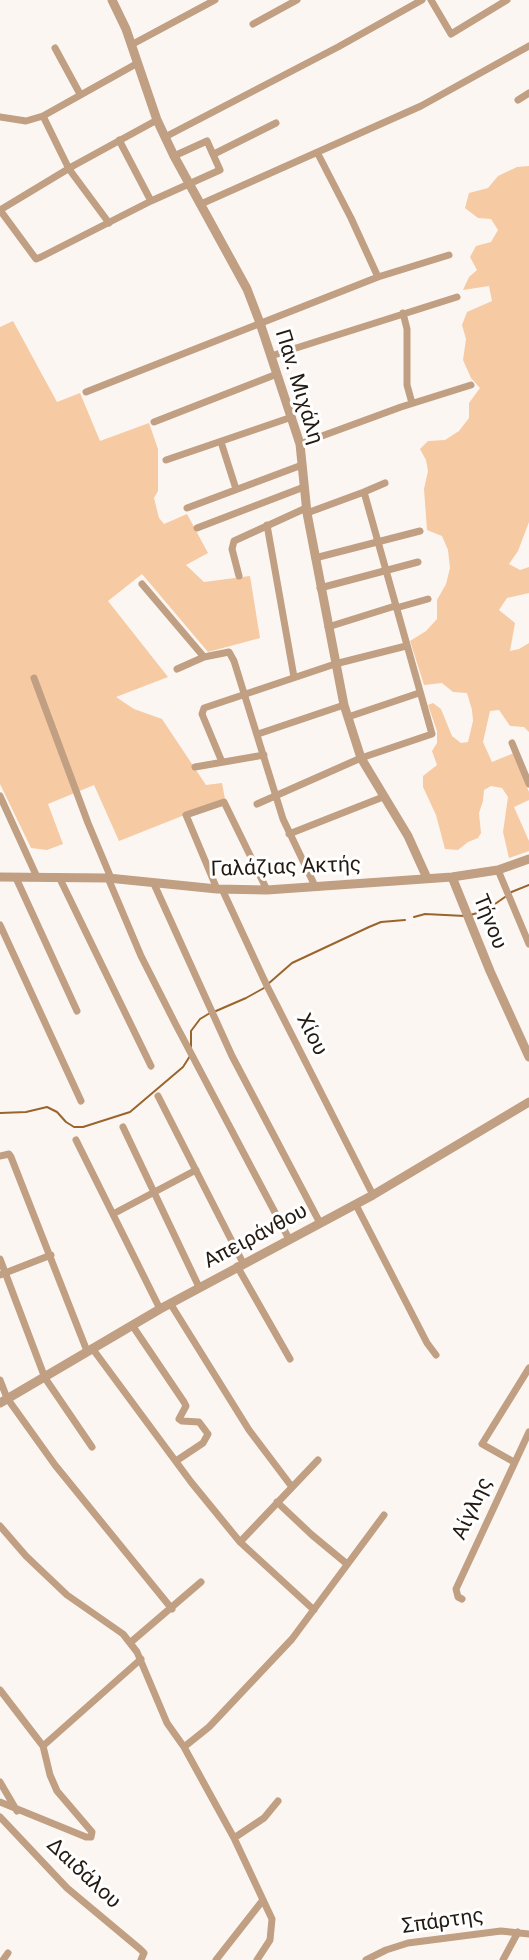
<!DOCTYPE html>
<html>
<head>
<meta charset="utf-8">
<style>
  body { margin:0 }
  canvas { display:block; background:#fcf6f2 }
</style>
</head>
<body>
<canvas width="529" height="1960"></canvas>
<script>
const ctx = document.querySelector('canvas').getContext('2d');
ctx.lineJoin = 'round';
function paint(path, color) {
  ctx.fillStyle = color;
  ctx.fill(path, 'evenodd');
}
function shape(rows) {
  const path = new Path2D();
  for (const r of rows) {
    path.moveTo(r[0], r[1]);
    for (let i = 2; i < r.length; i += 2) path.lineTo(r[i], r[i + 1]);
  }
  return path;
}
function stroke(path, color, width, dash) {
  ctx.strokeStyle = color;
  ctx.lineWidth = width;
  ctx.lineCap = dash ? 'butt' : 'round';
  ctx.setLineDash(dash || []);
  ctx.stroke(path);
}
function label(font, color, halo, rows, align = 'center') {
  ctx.font = font + ' Roboto,sans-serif';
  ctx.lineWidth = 6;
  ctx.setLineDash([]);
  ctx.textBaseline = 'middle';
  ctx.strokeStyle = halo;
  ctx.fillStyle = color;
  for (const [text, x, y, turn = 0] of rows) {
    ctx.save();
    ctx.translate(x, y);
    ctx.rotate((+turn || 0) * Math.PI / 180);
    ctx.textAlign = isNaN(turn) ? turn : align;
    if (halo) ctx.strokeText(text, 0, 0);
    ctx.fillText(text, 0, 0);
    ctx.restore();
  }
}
paint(shape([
  [529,166,529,522,518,551,509,564,520,570,529,567,529,593,507,598,499,610,515,623,510,651,519,649,529,643,529,732,524,727,510,726,499,710,490,711,483,742,492,762,514,753,529,792,529,800,514,807,529,841,529,851,509,858,503,832,508,797,502,788,491,786,484,790,483,801,479,813,481,833,478,838,468,842,458,850,445,849,436,815,423,787,423,776,437,765,432,751,437,743,437,731,428,705,433,703,441,709,452,736,461,743,468,742,473,721,472,710,467,693,453,692,442,683,424,685,410,641,426,631,437,619,437,600,446,584,450,568,448,550,442,536,427,530,424,489,428,471,426,460,420,449,428,441,445,440,459,431,469,418,469,403,480,388,471,378,463,360,466,339,462,325,467,312,492,301,489,286,463,290,469,277,477,270,470,257,476,246,491,242,498,230,491,219,478,218,465,208,469,193,488,188,498,176,517,167],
  [13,321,57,402,80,393,100,441,149,423,158,449,158,491,154,498,159,518,164,524,187,514,208,553,186,565,204,582,250,576,260,638,208,652,142,574,108,601,168,677,116,697,134,709,162,719,206,785,222,783,225,799,119,841,94,785,48,804,63,844,47,850,31,848,0,784,0,327]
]), '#f6caa3');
stroke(shape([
  [509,893,529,885],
  [470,915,485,911,505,897],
  [414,917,425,914,465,916],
  [268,984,292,963,369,927,381,922,405,920],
  [216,1011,246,998,264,988],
  [191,1047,191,1031,200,1019,210,1013],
  [0,1113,26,1112,47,1107,57,1112,66,1122,74,1127,83,1127,130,1112,183,1067,190,1056]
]), '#9a652d', 2);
stroke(shape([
  [431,0,451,34,507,0],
  [253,24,297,0],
  [131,45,215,0],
  [55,48,80,94],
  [518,100,529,93],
  [43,116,69,169,109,223],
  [0,117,26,121,43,116,136,64],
  [157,120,73,166,0,210,36,259,41,257,151,201,220,170,207,141,174,156],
  [165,137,338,47,422,0],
  [119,140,151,201],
  [214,154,276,123],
  [318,154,351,218,378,277],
  [201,204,421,106,529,46],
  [403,313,407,329,407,385,412,403],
  [271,356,457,297],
  [86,392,378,277,449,255],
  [154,422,277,374],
  [221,442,236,489],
  [300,444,401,407,471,385],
  [166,460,292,417],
  [364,492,385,483],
  [187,508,302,465],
  [267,525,294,677],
  [197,528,304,487],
  [315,558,420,531],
  [239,576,232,549,234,541,306,508],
  [142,584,204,657,229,652,234,661,283,819,315,886],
  [320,588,418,562],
  [396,608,428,599],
  [328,627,395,606],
  [177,669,204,657],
  [34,678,88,823,111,878],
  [348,717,419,693],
  [258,734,344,705],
  [512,743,529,784],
  [222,762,202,714,204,708,335,664,406,646],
  [195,767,264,755],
  [0,796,37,877],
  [257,804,361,758,432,734,364,492,307,513],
  [289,834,383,797],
  [498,870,529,944],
  [16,878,77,1011],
  [108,878,141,956,176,1025,289,1239],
  [60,879,151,1066],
  [154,884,232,1056,320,1223],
  [217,889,186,815,224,802,267,890],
  [222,889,267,986,373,1195],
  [0,925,81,1101],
  [158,1096,243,1263],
  [123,1127,199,1287],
  [76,1140,160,1309],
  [0,1156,9,1154,11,1157,87,1351],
  [356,1205,427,1343,436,1355],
  [113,1214,196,1170],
  [0,1259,45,1378,92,1447],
  [237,1266,290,1359],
  [0,1275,51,1255],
  [170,1303,249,1430,292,1487],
  [132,1325,184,1402,186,1406,179,1419,182,1421,199,1422,208,1434,203,1443,176,1461],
  [92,1348,191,1482,240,1542,314,1610],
  [0,1380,7,1398,55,1465,172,1609],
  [514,1462,482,1444,529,1368],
  [277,1502,312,1535,347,1564],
  [0,1526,26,1556,67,1595,123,1634,137,1652,167,1723,184,1747,234,1838,272,1919,270,1940,257,1960],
  [240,1542,318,1460],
  [462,1599,458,1597,456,1589,529,1432],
  [131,1642,201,1582],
  [0,1690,43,1746,50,1775,57,1791,92,1832,91,1837,86,1837,0,1802],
  [43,1746,141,1659],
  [184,1747,209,1727,292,1639,384,1515],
  [0,1782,17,1811],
  [0,1817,67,1888,140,1949,144,1953,141,1960],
  [234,1838,264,1818,278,1801],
  [3,1960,8,1953],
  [216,1960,263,1900],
  [366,1960,386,1950,408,1943,501,1931,529,1934],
  [503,1960,518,1932]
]), '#c09f82', 7);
stroke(shape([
  [112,0,126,29,157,120,174,156,247,289,260,323,300,444,307,513,344,705,361,758,408,836,427,878],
  [0,877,108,878,217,889,267,890,452,877,498,870,529,859],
  [452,877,490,971,529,1057],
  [0,1403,160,1309,373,1195,529,1102]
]), '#c09f82', 9);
label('21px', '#231a12', '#fff', [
  ["Παν. Μιχάλη",298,387,73],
  ["Γαλάζιας Ακτής",286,868,-2],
  ["Τήνου",489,922,68],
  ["Χίου",311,1035,63],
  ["Απειράνθου",256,1237,-28],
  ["Αίγλης",473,1509,-65],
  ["Δαιδάλου",83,1874,43],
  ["Σπάρτης",443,1922,-8]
]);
</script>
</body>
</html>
